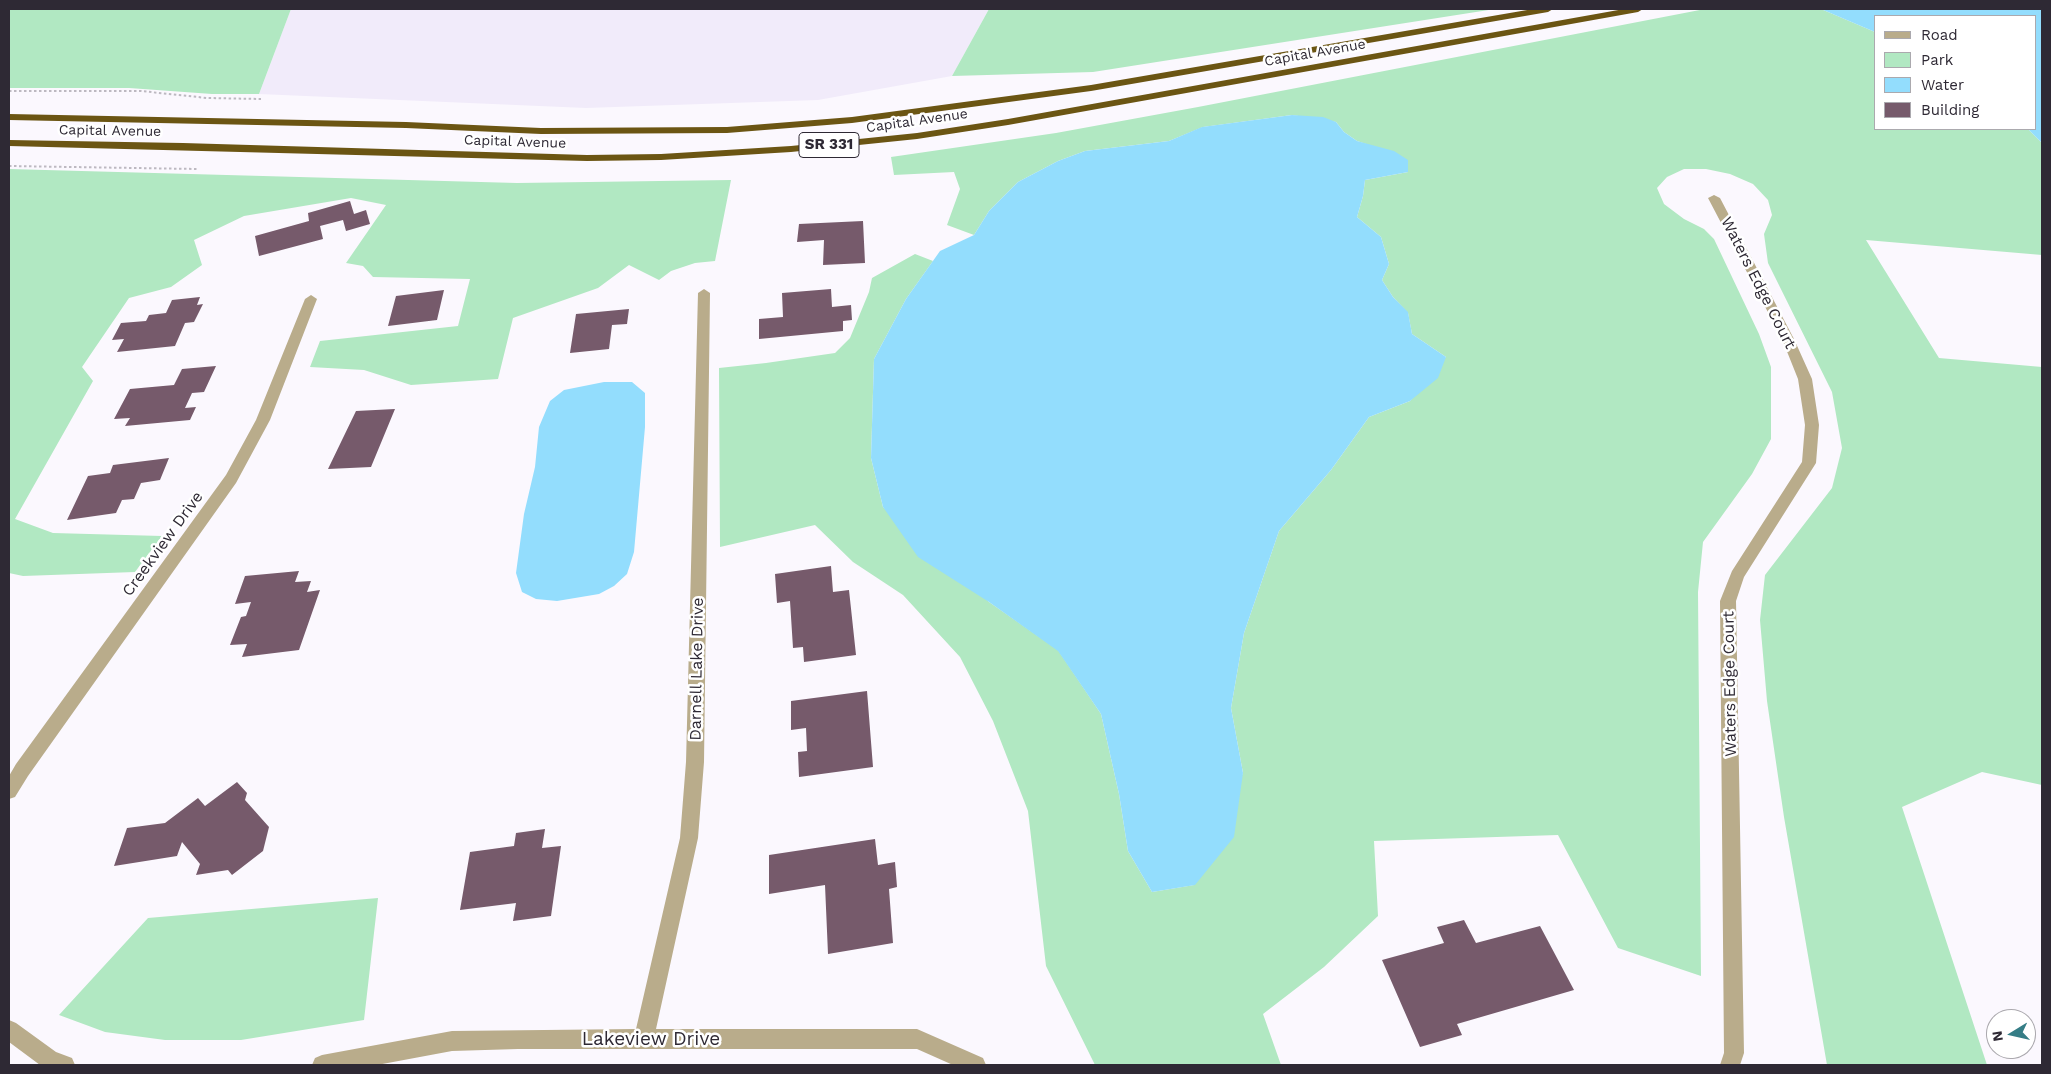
<!DOCTYPE html>
<html>
<head>
<meta charset="utf-8">
<style>
  body { margin:0 }
  #map { position:relative; width:2051px; height:1074px; overflow:hidden; background:#fbf8fe; font-family:"Work Sans",sans-serif }
  canvas { display:block }
  .frame { position:absolute; inset:0; border:10px solid #2e2934; pointer-events:none }
  .legend { position:absolute; left:1874px; top:15px; width:162px; height:115px; box-sizing:border-box; background:#fff; border:1px solid #aba9ae; margin:0; padding:6px 9px; list-style:none; font-size:15px; color:#2e2934 }
  .legend li { display:flex; align-items:center; gap:10px; height:25px }
  .legend b { width:25px; border:1px solid #aba9ae }
  .north { position:absolute; left:1986px; top:1009px; width:50px; height:50px; box-sizing:border-box; background:#fff; border:1px solid #aba9ae; border-radius:50%; rotate:261deg; font-size:14px; font-weight:700; line-height:20px; text-align:center; color:#2e2934 }
  .north::after { content:''; display:block; margin:auto; width:18px; height:22px; background:#357d86; clip-path:polygon(50% 0,100% 100%,50% 72%,0 100%) }
</style>
</head>
<body>
<div id="map">
<canvas width="2051" height="1074"></canvas>
<div class="frame"></div>
<ul class="legend">
<li><b style="height:6px;background:#b9ac8b"></b>Road</li>
<li><b style="height:14px;background:#b1e8c2"></b>Park</li>
<li><b style="height:14px;background:#93ddfd"></b>Water</li>
<li><b style="height:14px;background:#765a6b"></b>Building</li>
</ul>
<div class="north">N</div>
</div>
<script>
const ctx = document.querySelector('canvas').getContext('2d');
ctx.lineJoin = 'round';
function paint(path, color) {
  ctx.fillStyle = color;
  ctx.fill(path, 'evenodd');
}
function shape(rows) {
  const path = new Path2D();
  for (const r of rows) {
    path.moveTo(r[0], r[1]);
    for (let i = 2; i < r.length; i += 2) path.lineTo(r[i], r[i + 1]);
  }
  return path;
}
function stroke(path, color, width, dash) {
  ctx.strokeStyle = color;
  ctx.lineWidth = width;
  ctx.lineCap = dash ? 'butt' : 'round';
  ctx.setLineDash(dash || []);
  ctx.stroke(path);
}
function label(font, color, halo, rows, align = 'center') {
  ctx.font = font + ' "Work Sans",sans-serif';
  ctx.lineWidth = 5;
  ctx.setLineDash([]);
  ctx.textBaseline = 'middle';
  ctx.strokeStyle = halo;
  ctx.fillStyle = color;
  for (const [text, x, y, turn = 0] of rows) {
    ctx.save();
    ctx.translate(x, y);
    ctx.rotate((+turn || 0) * Math.PI / 180);
    ctx.textAlign = isNaN(turn) ? turn : align;
    if (halo) ctx.strokeText(text, 0, 0);
    ctx.fillText(text, 0, 0);
    ctx.restore();
  }
}
paint(shape([
  [291,9,992,9,989,9,952,76,818,100,586,108,259,94]
]), '#f1ebfa');
paint(shape([
  [9,9,291,9,259,94,212,94,129,88,9,88],
  [989,9,1495,9,1093,72,952,76],
  [1705,9,1821,9,1875,32,1875,129,2028,129,2042,143,2042,255,1866,240,1939,358,2042,367,2042,785,1982,772,1902,807,1987,1065,1827,1065,1784,817,1767,701,1760,620,1765,575,1832,488,1842,448,1832,392,1768,263,1764,234,1772,215,1768,200,1753,184,1730,174,1706,169,1684,169,1667,177,1657,188,1664,204,1684,219,1704,229,1714,239,1759,334,1771,367,1771,439,1752,474,1703,542,1698,592,1701,976,1618,948,1558,835,1374,841,1378,916,1324,967,1263,1014,1281,1065,1095,1065,1046,966,1028,811,993,721,960,657,903,595,853,562,815,525,720,547,719,368,766,363,835,353,850,338,869,292,872,278,915,254,933,261,906,299,874,359,871,458,883,507,989,602,1058,650,1101,714,1119,794,1128,851,1152,892,1194,885,1243,773,1231,708,1244,633,1279,531,1331,470,1369,417,1410,401,1446,357,1412,334,1408,313,1393,297,1382,280,1389,264,1381,237,1357,217,1363,196,1365,180,1408,172,1375,147,1357,141,1344,132,1336,122,1292,115,1203,127,1169,141,1085,151,1058,161,1018,182,989,211,974,235,947,225,960,189,954,172,894,175,891,157,1056,133,1198,107],
  [9,169,517,183,731,180,715,261,695,263,671,271,659,280,629,265,598,288,513,318,498,379,411,385,364,370,310,367,320,341,458,326,470,279,373,277,363,266,346,263,386,205,351,198,244,216,194,240,202,265,171,287,129,298,82,367,93,381,15,519,53,533,162,536,135,572,23,576,9,573],
  [378,898,364,1020,241,1040,165,1040,105,1032,59,1015,148,918]
]), '#b1e8c2');
paint(shape([
  [1821,9,2042,9,2042,143,2028,129,2035,129,2035,16,1875,16,1875,32],
  [1292,115,1323,117,1336,122,1344,132,1357,141,1394,151,1408,160,1408,172,1365,180,1363,196,1357,217,1381,237,1389,264,1382,280,1393,297,1408,312,1412,334,1446,357,1438,378,1410,401,1369,417,1331,470,1279,531,1244,633,1231,708,1243,773,1234,837,1195,885,1152,892,1128,851,1119,794,1101,714,1058,651,989,602,918,557,883,507,871,458,874,359,906,299,940,251,974,235,989,211,1018,182,1058,161,1085,151,1169,141,1202,127],
  [604,382,632,382,645,393,645,427,634,552,627,574,614,586,599,594,557,601,536,599,522,592,516,573,524,514,535,467,539,427,550,401,564,390]
]), '#93ddfd');
paint(shape([
  [350,201,354,214,366,210,370,224,346,231,343,220,320,226,323,239,259,256,255,236,309,221,308,213],
  [863,221,865,263,823,265,824,240,797,242,799,224],
  [831,289,832,307,851,305,852,320,843,321,843,331,759,339,759,319,783,317,782,293],
  [444,290,437,320,388,326,396,296],
  [200,297,197,305,203,304,194,322,185,323,175,346,117,352,124,339,112,340,121,323,146,321,149,315,166,313,172,300],
  [629,309,627,324,612,325,609,349,570,353,576,314],
  [216,366,204,392,192,393,185,408,196,407,190,420,125,426,130,418,114,419,130,389,174,385,182,369],
  [395,409,371,467,328,469,356,411],
  [169,458,160,480,141,483,134,499,122,500,116,513,67,520,88,476,110,473,113,465],
  [831,566,833,592,849,590,856,655,804,662,803,647,793,648,790,601,777,603,775,574],
  [299,571,295,582,311,581,307,592,320,590,299,650,242,657,247,644,230,645,241,617,246,616,251,602,235,604,245,576],
  [867,691,873,767,799,777,798,752,807,751,806,728,791,730,791,701],
  [237,782,247,793,245,800,269,827,263,851,232,875,228,870,196,875,200,864,182,842,177,856,114,866,127,828,165,823,198,798,205,806],
  [545,829,542,848,561,846,551,916,513,921,516,903,460,910,470,852,514,846,516,833],
  [875,839,878,865,895,862,897,887,889,889,893,943,828,954,825,885,769,894,769,855],
  [1464,920,1476,943,1540,926,1574,990,1457,1024,1462,1035,1420,1047,1382,960,1444,943,1437,927]
]), '#765a6b');
stroke(shape([
  [9,91,141,91,207,98,261,99],
  [9,166,197,169]
]), '#bdb9c1', 2, [2.5, 2.5]);
paint(shape([
  [1714,195,1720,198,1794,339,1812,379,1819,425,1816,463,1744,577,1736,601,1744,1053,1740,1065,1720,1065,1724,1053,1720,601,1732,571,1802,462,1805,425,1798,379,1782,339,1708,198,1714,195],
  [704,289,710,293,704,762,698,838,656,1029,917,1029,983,1058,986,1065,953,1065,917,1049,518,1049,452,1051,377,1065,312,1065,315,1058,322,1055,452,1031,636,1029,680,838,686,762,698,293,704,289],
  [311,295,317,299,270,420,236,483,28,776,15,797,9,799,9,776,16,764,226,475,256,420,305,299,311,295],
  [9,1020,16,1023,56,1052,72,1058,75,1065,40,1065,9,1042,9,1020]
]), '#b9ac8b');
paint(shape([
  [1533,9,1553,9,1548,12,1091,91,852,123,727,133,541,134,406,128,9,120,9,114,406,122,541,128,727,127,852,117,1091,85,1533,9],
  [1624,9,1643,9,1638,12,1008,125,917,139,791,152,661,160,587,161,9,146,9,140,183,143,587,155,661,154,791,146,917,133,1008,119,1624,9]
]), '#6b5513');
label('14px', '#2e2934', '#fff', [
  ["Capital Avenue",1315,53,-10],
  ["Capital Avenue",917,121,-8],
  ["Capital Avenue",110,131,1],
  ["Capital Avenue",515,142,2]
]);
for (const [x, y, w] of [
  [829,145,60]
]) {
  const box = new Path2D();
  box.roundRect(x - w / 2, y - 12.5, w, 25, 4);
  ctx.fillStyle = '#fff';
  ctx.fill(box);
  stroke(box, '#2e2934', 1);
}
label('bold 15px', '#2e2934', null, [
  ["SR 331",829,145]
]);
label('16px', '#2e2934', '#fff', [
  ["Waters Edge Court",1758,283,63],
  ["Creekview Drive",163,544,-54],
  ["Darnell Lake Drive",697,669,-89],
  ["Waters Edge Court",1730,684,-91]
]);
label('19px', '#2e2934', '#fff', [
  ["Lakeview Drive",651,1039]
]);
</script>
</body>
</html>
